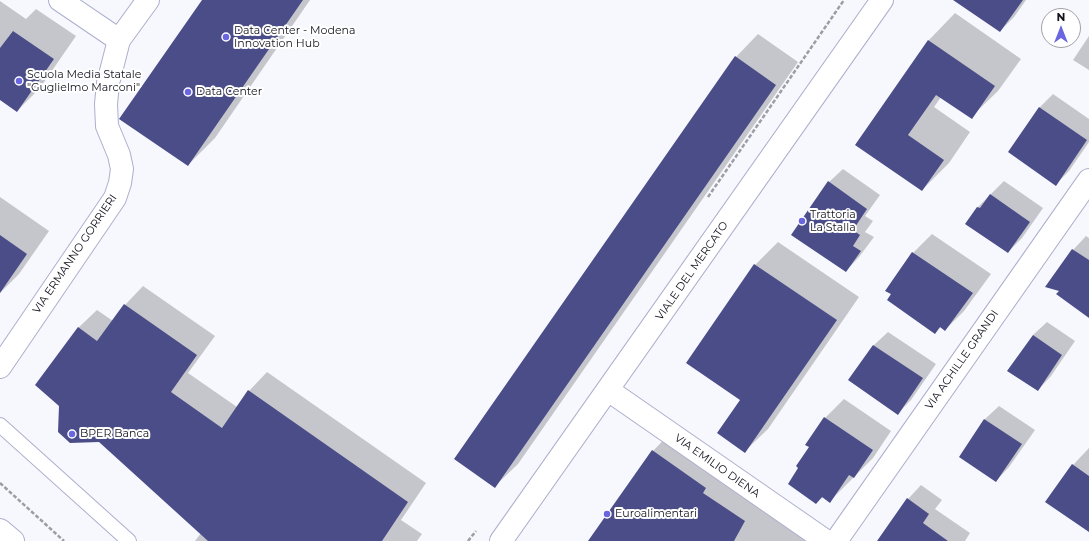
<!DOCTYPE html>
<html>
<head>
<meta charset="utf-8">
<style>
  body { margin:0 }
  #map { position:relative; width:1089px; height:541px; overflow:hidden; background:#f7f8fe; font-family:Montserrat,sans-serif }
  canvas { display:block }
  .north { position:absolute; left:1041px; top:8px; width:40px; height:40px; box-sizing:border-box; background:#fff; border:1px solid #a0a0a5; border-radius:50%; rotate:0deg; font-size:11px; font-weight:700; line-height:16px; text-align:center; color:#12121d }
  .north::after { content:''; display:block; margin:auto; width:14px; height:18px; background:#6a66e0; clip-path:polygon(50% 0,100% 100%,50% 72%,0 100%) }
</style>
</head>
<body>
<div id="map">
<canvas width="1089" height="541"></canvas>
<div class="north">N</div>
</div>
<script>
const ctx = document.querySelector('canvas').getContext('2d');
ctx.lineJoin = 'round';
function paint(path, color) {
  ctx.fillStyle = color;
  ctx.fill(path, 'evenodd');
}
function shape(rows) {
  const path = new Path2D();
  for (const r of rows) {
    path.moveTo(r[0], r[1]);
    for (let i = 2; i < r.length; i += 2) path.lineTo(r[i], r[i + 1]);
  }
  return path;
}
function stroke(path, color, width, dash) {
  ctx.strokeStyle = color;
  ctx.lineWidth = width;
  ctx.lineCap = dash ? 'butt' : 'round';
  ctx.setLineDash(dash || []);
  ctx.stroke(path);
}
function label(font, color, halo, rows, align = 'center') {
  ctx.font = font + ' Montserrat,sans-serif';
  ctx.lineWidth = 4;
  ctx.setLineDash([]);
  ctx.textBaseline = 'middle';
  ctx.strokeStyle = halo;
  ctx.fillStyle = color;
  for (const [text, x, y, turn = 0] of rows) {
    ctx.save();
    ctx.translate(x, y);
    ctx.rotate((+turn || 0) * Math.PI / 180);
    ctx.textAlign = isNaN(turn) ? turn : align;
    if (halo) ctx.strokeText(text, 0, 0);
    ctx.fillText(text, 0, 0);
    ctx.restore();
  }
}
paint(shape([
  [203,0,310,0,215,138,188,165],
  [955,0,1026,0,1014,17,1000,31],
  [0,1,26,19,36,9,76,36,40,88,17,111,0,99],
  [955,13,1021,59,998,91,971,117,941,97,934,107,970,132,949,163,922,190,857,145,929,40],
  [758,34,798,62,518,464,495,486,736,57],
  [1089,36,1089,70,1073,60],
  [1053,94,1089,119,1089,142,1069,171,1056,184,1009,151,1040,107],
  [843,169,880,195,865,216,873,221,865,232,874,237,859,257,846,271,829,182],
  [1004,181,1043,208,1022,238,1008,252,966,224,978,207],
  [0,197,49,231,19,274,0,293],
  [932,234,991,274,964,311,945,330,941,327,935,332,887,291,913,253],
  [1086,236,1089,238,1089,304,1061,290,1073,250],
  [778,242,859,297,768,429,745,451,741,400,755,265],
  [143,286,215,336,188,373,237,407,249,391,267,372,426,483,401,520,422,534,417,541,195,541,201,533,78,328,97,310,113,321,125,305],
  [1047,322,1075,341,1051,376,1038,390,1033,335],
  [888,332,936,364,911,400,898,413,850,380,874,345],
  [844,399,891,431,873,458,829,502,823,497,816,503,811,447,825,418],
  [999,406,1035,430,1009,467,996,481,961,457,985,419],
  [675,428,817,541,597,541,653,451],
  [1089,448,1089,531,1073,465],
  [921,485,942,500,935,509,970,533,965,541,879,541,908,499]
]), '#0003');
paint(shape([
  [202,0,303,0,188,166,119,119],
  [953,0,1023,0,1000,32],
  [13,31,54,59,17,112,0,100,0,48],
  [928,40,995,86,972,119,936,95,908,135,944,160,922,191,855,145],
  [735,56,776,85,495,488,454,459],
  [1039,107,1087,140,1056,186,1008,152],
  [828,181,867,209,853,230,860,235,853,246,861,251,846,272,791,235],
  [990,194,1030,222,1008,253,965,224,977,207,980,208],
  [0,235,27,254,0,293],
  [1072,249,1089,260,1089,318,1056,294,1059,291,1045,287],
  [912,252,973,293,945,331,940,327,935,334,887,300,891,294,885,291],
  [754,264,837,320,745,453,717,433,740,400,686,363],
  [124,304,197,355,171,392,222,428,248,390,408,502,382,541,208,541,99,442,70,443,58,432,59,406,35,385,78,327,97,341],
  [1033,335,1062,355,1038,391,1007,371],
  [873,345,923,378,898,415,848,380],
  [824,417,873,450,854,478,849,475,830,503,822,497,816,504,788,484,798,468,796,466,809,447,805,445],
  [984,419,1022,444,996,482,959,457],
  [652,450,706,488,703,493,745,521,734,541,588,541],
  [1072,464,1089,476,1089,532,1045,502],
  [907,498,929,514,923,523,948,541,877,541]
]), '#4b4d88');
const lane = shape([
  [0,425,129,541]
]);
const street = shape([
  [60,0,119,40],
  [0,367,115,198,120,183,122,169,119,155,107,126,106,104,108,83,119,40,148,0],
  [608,390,826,541],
  [501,541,882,0],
  [836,541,1089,180]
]);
const secondary = shape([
  [0,530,13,541]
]);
stroke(lane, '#acafcc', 16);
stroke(street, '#acafcc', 24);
stroke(secondary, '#acafcc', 24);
stroke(shape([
  [708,197,844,0],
  [0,483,64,541],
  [468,541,476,531]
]), '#9c9da5', 2.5, [4, 2]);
stroke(lane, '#fff', 14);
stroke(street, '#fff', 22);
stroke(secondary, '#fff', 22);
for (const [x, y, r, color] of [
  [226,37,4,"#6a66e0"],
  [19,81,4,"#6a66e0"],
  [188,92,4,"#6a66e0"],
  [802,221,4,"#6a66e0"],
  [72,434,4,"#6a66e0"],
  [607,514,4,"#6a66e0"]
]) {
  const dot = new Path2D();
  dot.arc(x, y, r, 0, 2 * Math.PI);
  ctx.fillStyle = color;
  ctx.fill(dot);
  stroke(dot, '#fff', 1.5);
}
label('11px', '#12121d', '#fff', [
  ["Data Center - Modena",234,31],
  ["Innovation Hub",234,44],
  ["Scuola Media Statale",27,75],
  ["\"Guglielmo Marconi\"",27,88],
  ["Data Center",196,92],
  ["Trattoria",810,215],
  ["La Stalla",810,228],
  ["BPER Banca",80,434],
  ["Euroalimentari",615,514]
], 'left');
label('11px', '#12121d', '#fff', [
  ["VIA ERMANNO GORRIERI",75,254,-56],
  ["VIALE DEL MERCATO",692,271,-55],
  ["VIA ACHILLE GRANDI",962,360,-55],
  ["VIA EMILIO DIENA",717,466,35]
]);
</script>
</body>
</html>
